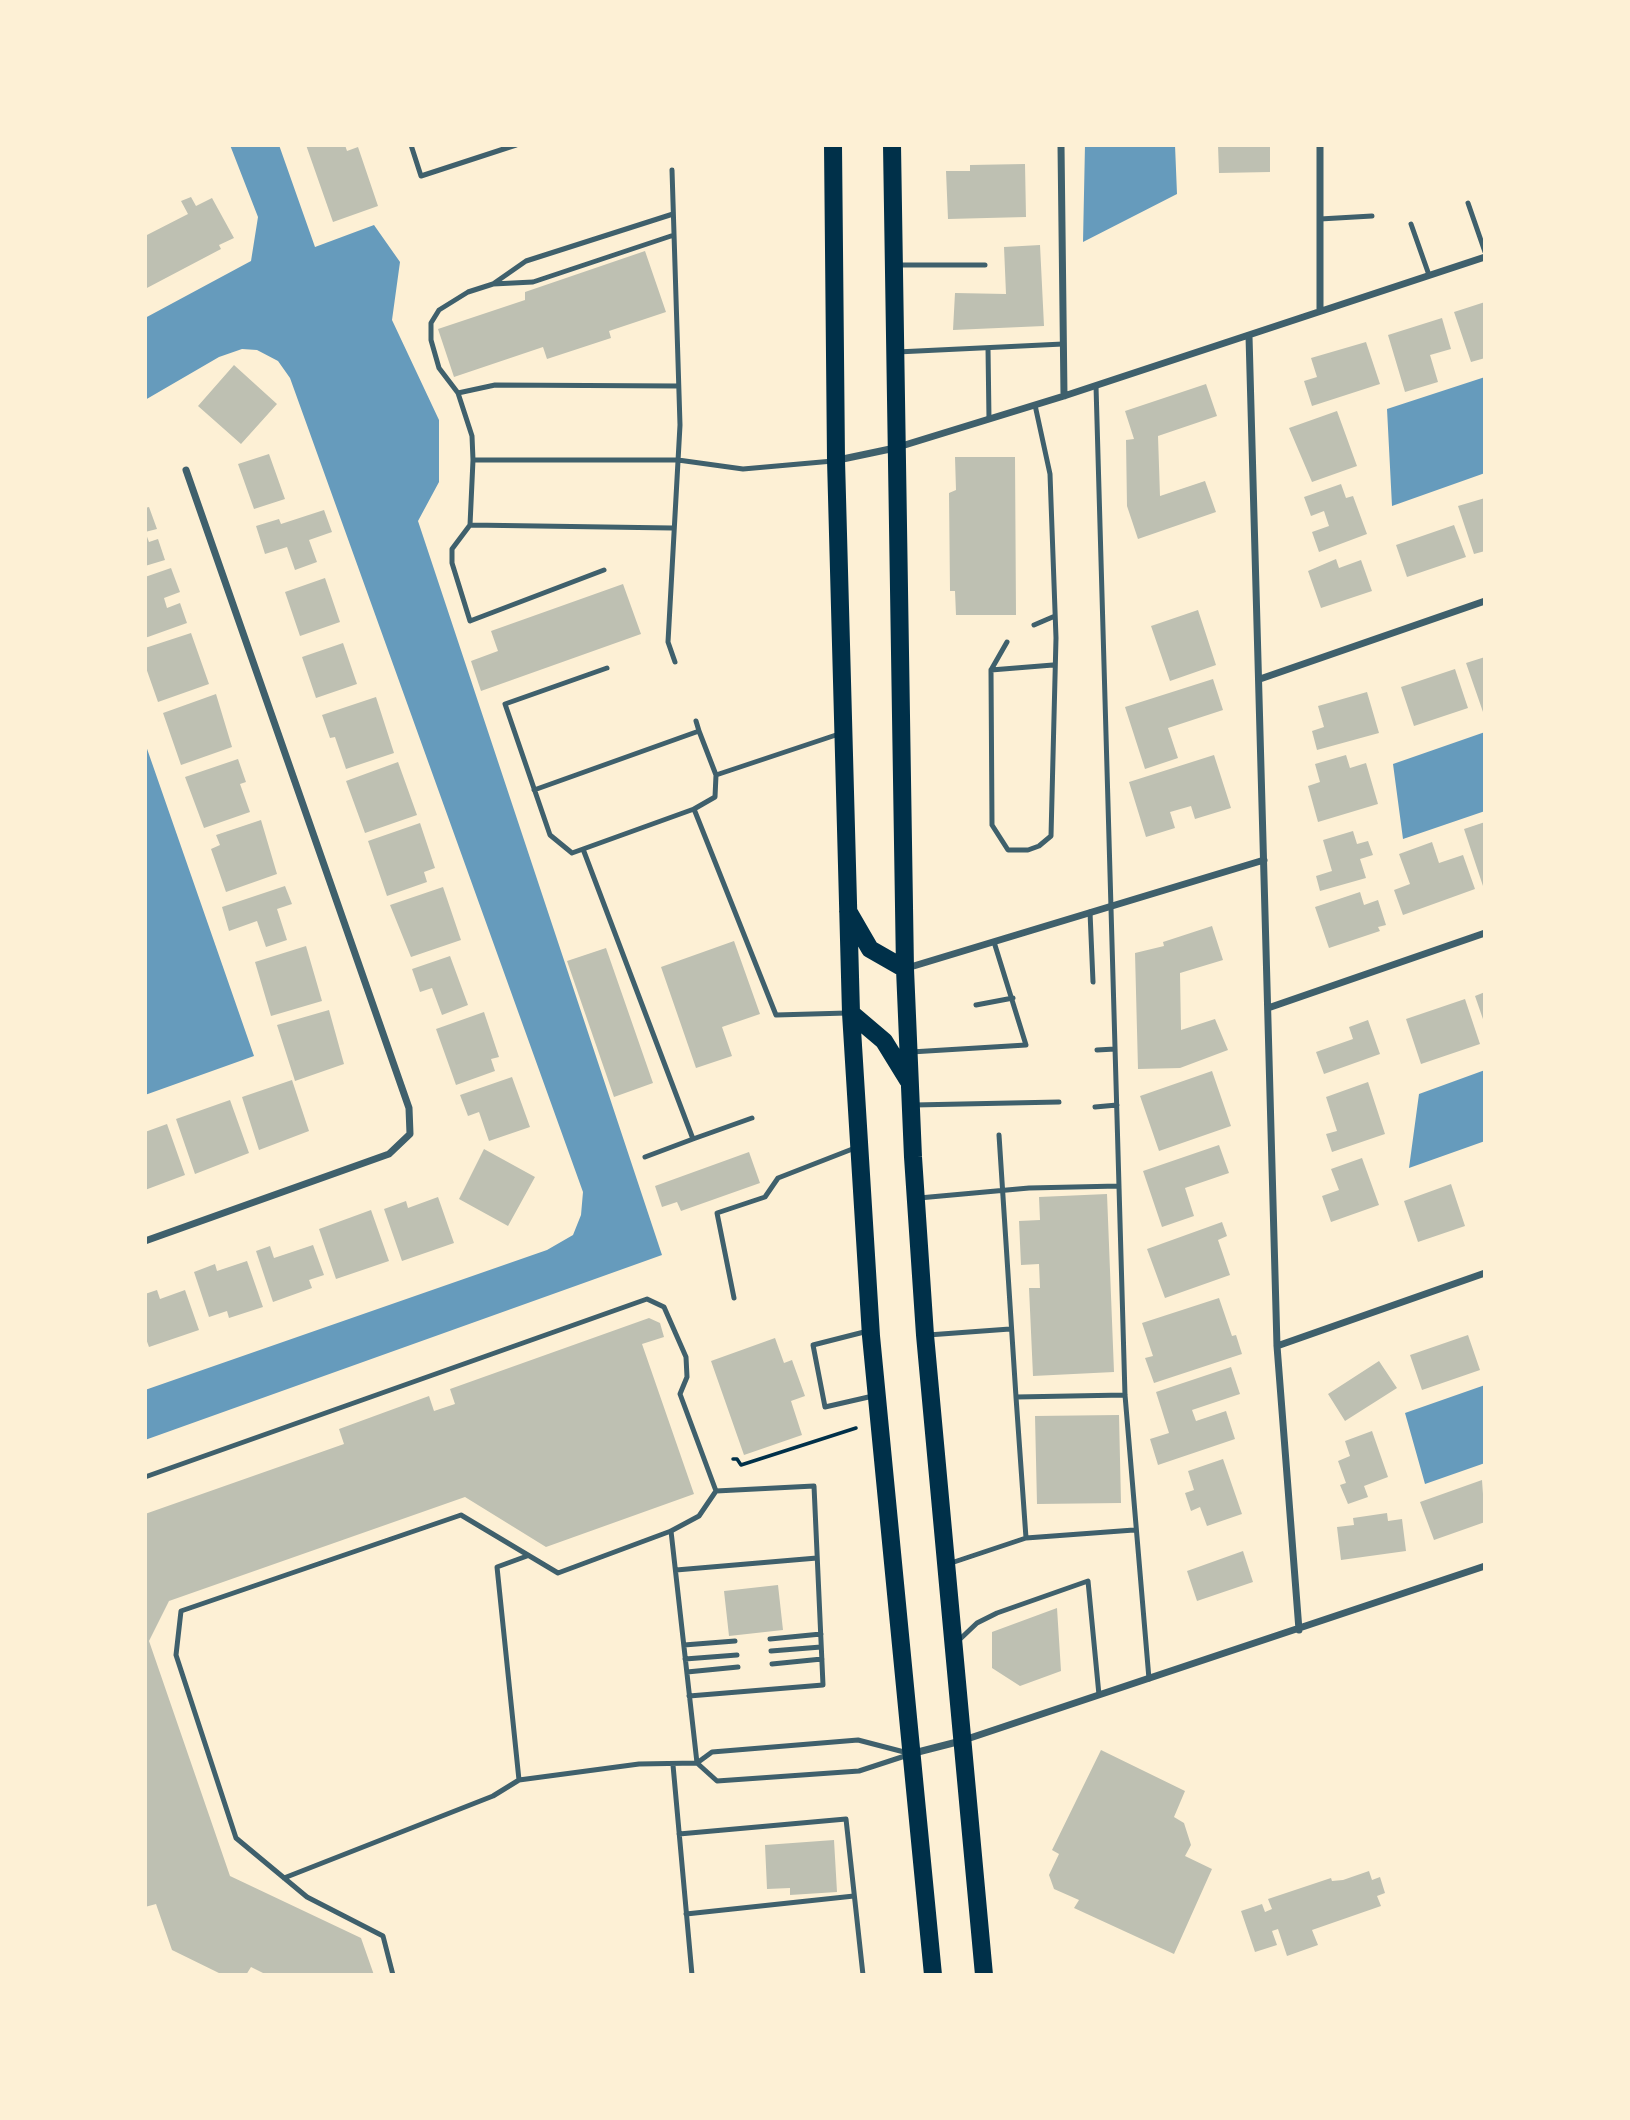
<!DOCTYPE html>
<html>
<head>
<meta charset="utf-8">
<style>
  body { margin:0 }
  #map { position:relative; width:1630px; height:2120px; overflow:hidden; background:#fdf0d5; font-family:Jost,sans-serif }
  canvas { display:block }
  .frame { position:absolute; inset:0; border:147px solid #fdf0d5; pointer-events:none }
</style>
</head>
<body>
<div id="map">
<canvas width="1630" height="2120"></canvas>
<div class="frame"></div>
</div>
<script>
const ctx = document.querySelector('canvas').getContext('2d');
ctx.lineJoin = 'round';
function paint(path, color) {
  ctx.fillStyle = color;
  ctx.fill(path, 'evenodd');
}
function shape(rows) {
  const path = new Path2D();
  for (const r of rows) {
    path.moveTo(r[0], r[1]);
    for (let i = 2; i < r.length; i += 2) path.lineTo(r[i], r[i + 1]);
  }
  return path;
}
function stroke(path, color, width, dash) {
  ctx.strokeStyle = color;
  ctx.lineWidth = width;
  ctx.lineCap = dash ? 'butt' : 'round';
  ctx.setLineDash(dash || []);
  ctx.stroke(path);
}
paint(shape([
  [230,145,279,145,315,247,374,225,400,262,392,320,439,420,439,482,418,521,662,1255,145,1440,145,1390,547,1250,573,1235,581,1215,583,1192,290,378,278,361,257,350,242,349,219,357,145,400,145,318,251,261,258,217],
  [1085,145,1175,145,1177,194,1083,242],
  [1485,377,1485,473,1392,506,1387,409],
  [1485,732,1485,811,1403,839,1393,764],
  [145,743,254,1056,145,1095],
  [1485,1070,1485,1141,1409,1168,1419,1094],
  [1485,1385,1485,1463,1425,1484,1405,1413]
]), '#669bbc');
paint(shape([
  [306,145,345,145,347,151,358,147,378,206,333,222],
  [1218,145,1270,145,1270,172,1219,173],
  [1025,164,1026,217,948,219,946,171,970,171,970,165],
  [191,197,196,206,212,198,234,238,219,245,221,249,145,289,145,236,188,214,181,201],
  [1040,245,1044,326,953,330,955,293,1006,294,1004,247],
  [645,251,666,312,609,331,611,338,547,359,543,347,454,377,438,329,525,300,525,292],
  [1485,302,1485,358,1471,362,1454,312],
  [1442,318,1451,349,1430,355,1438,382,1405,392,1388,335],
  [1366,342,1380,384,1312,406,1304,381,1317,377,1311,358],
  [234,365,277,404,241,444,198,406],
  [1206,384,1217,416,1158,436,1160,496,1205,481,1216,512,1138,539,1127,506,1126,440,1134,439,1125,411],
  [1337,411,1357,466,1312,482,1289,428],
  [269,454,285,499,254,509,238,464],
  [955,457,1015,457,1016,615,956,615,955,591,950,591,949,493,956,490],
  [1341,484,1346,498,1353,496,1367,534,1319,552,1312,532,1329,526,1324,511,1311,516,1304,497],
  [1485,498,1485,551,1474,554,1458,506],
  [149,507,157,529,145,532,145,508],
  [324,510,332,532,309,540,317,562,295,570,287,547,265,554,256,526,279,519,281,524],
  [1454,525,1466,557,1407,577,1396,545],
  [146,534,149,542,158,539,165,560,145,566],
  [1336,559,1339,568,1361,560,1372,591,1321,608,1308,571],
  [171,568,180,592,164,598,167,608,180,603,187,623,145,638,145,577],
  [325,578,340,622,300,636,285,592],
  [623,584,641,634,481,691,471,661,498,651,491,631],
  [1198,610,1216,665,1170,681,1151,626],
  [191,633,209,684,158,702,145,665,145,648],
  [343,643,357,684,316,698,302,657],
  [1485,657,1485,711,1483,712,1466,663],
  [1455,669,1468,708,1414,726,1401,687],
  [1213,679,1223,710,1168,728,1178,758,1145,769,1125,707],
  [1367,692,1379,733,1317,750,1312,731,1324,727,1318,706],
  [216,694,232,747,181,765,163,713],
  [376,697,394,753,346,769,335,737,330,738,322,715],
  [1214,755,1231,808,1195,819,1191,806,1170,812,1175,828,1146,837,1129,782],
  [1346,755,1350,768,1366,763,1378,804,1318,822,1308,786,1320,782,1315,764],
  [238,759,246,782,240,784,250,812,204,828,185,777],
  [398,762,417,815,365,833,346,781],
  [261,820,277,874,226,892,211,849,220,845,216,835],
  [1485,822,1485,889,1484,889,1464,829],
  [420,823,435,868,424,872,427,882,387,896,368,841],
  [1353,831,1357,844,1368,841,1373,855,1360,859,1366,878,1320,891,1316,876,1332,871,1323,840],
  [1432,842,1439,863,1463,855,1475,889,1403,915,1394,890,1410,884,1399,854],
  [285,886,292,904,277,909,287,940,266,947,257,921,229,931,222,907],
  [443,887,461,940,411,957,390,905],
  [1360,892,1364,905,1378,900,1386,925,1378,927,1380,931,1329,948,1315,907],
  [1212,926,1223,960,1180,973,1181,1030,1215,1019,1228,1050,1180,1068,1138,1069,1135,953,1164,946,1163,942],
  [734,941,760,1014,722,1027,732,1056,696,1068,661,967],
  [306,946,322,1001,271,1016,255,962],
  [606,948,653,1083,614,1097,567,961],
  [450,956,468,1005,442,1015,432,988,420,992,412,969],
  [1485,992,1485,1022,1484,1022,1475,996],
  [1465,999,1480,1044,1421,1064,1406,1019],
  [329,1010,344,1064,295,1081,277,1025],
  [484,1012,499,1057,491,1059,495,1071,456,1085,436,1029],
  [1368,1020,1380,1054,1324,1074,1316,1052,1353,1039,1349,1027],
  [1212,1071,1231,1126,1159,1151,1140,1096],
  [512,1077,530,1127,489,1141,479,1112,468,1116,460,1095],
  [292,1080,309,1131,259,1150,242,1097],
  [1368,1082,1385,1134,1332,1152,1326,1134,1337,1131,1326,1097],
  [230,1100,249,1153,195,1174,176,1119],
  [167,1124,185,1175,145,1190,145,1132],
  [1219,1145,1229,1173,1185,1188,1194,1216,1162,1227,1143,1171],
  [484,1149,535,1177,508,1226,459,1199],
  [749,1152,760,1183,681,1211,677,1202,662,1207,655,1186],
  [1362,1158,1379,1205,1331,1222,1322,1196,1339,1190,1331,1169],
  [1451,1184,1465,1226,1418,1242,1404,1201],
  [1107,1194,1114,1372,1033,1376,1029,1288,1040,1288,1039,1264,1021,1265,1019,1221,1040,1220,1039,1197],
  [438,1197,454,1243,402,1261,384,1209,406,1201,408,1208],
  [371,1210,389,1261,336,1279,319,1229],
  [1222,1222,1227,1236,1218,1240,1230,1275,1165,1298,1147,1249],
  [313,1245,324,1275,309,1280,312,1288,273,1302,256,1251,270,1246,274,1258],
  [247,1261,263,1307,229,1318,227,1311,209,1317,194,1272,215,1264,217,1271],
  [157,1290,160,1299,185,1290,199,1330,149,1347,145,1336,145,1294],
  [1219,1298,1232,1336,1236,1335,1242,1354,1154,1383,1145,1358,1153,1356,1142,1323],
  [649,1318,660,1323,664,1337,642,1344,694,1494,546,1547,465,1497,169,1601,149,1641,230,1876,361,1938,374,1975,267,1975,251,1967,246,1975,223,1975,172,1950,156,1904,145,1907,145,1514,344,1444,339,1429,429,1396,434,1411,455,1404,450,1389],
  [1468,1335,1480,1370,1422,1390,1410,1355],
  [775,1338,784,1363,792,1360,805,1396,791,1401,802,1435,744,1455,711,1361],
  [1379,1361,1397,1388,1345,1421,1328,1394],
  [1231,1367,1240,1394,1192,1410,1196,1421,1226,1411,1235,1439,1158,1465,1150,1439,1169,1433,1156,1392],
  [1119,1415,1121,1503,1037,1504,1035,1416],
  [1372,1431,1388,1477,1364,1486,1368,1497,1348,1504,1340,1485,1346,1483,1338,1461,1350,1456,1345,1441],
  [1223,1459,1242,1514,1207,1526,1200,1507,1191,1511,1185,1493,1194,1490,1188,1471],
  [1482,1480,1485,1522,1434,1540,1420,1502],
  [1387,1513,1388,1521,1402,1519,1406,1551,1341,1560,1337,1527,1354,1525,1353,1518],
  [1243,1551,1253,1582,1197,1601,1187,1571],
  [778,1585,783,1630,729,1636,724,1591],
  [1057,1608,1061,1671,1020,1686,992,1668,992,1632],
  [1101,1750,1185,1791,1174,1817,1184,1823,1191,1845,1185,1856,1212,1869,1174,1954,1074,1908,1079,1900,1054,1889,1049,1875,1059,1854,1052,1850],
  [834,1840,837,1892,790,1895,790,1888,767,1889,765,1845],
  [1369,1871,1372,1880,1380,1877,1385,1893,1377,1896,1381,1906,1312,1930,1318,1945,1287,1956,1278,1929,1272,1931,1277,1945,1255,1952,1241,1911,1262,1904,1265,1912,1272,1909,1268,1899,1331,1878,1332,1881,1343,1880]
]), '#bec0b2');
stroke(shape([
  [733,1459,737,1459,741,1465,856,1428]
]), '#003049', 3.5);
stroke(shape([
  [411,145,421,176,516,145],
  [672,170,680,425,668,642,675,662],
  [1468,203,1485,252],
  [1320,219,1372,216],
  [1411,224,1429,275],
  [674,235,533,282,493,284,468,292,439,310,431,323,431,340,439,368,458,393,495,385,678,386],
  [896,265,985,265],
  [493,284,526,261,673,214],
  [988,348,989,419],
  [897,352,1063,344],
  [1096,386,1125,1395,1149,1679],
  [458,393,472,436,473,460,470,525,452,549,452,563,470,621,604,570],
  [473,460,678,460,743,469,833,461],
  [470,525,672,528],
  [1034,625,1055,616],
  [1007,642,991,670,992,825,1008,850,1028,850,1039,846,1051,836,1056,638,1050,474,1035,405],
  [607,668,505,704,550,835,572,853,694,809],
  [991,670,1053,665],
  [696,721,699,731],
  [839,734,716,775,715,797,694,809,776,1015,847,1013],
  [534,790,699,731,716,775],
  [583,849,693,1139,752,1118],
  [1090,912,1093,982],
  [976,1005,1013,998],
  [1097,1050,1115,1049],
  [911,1052,1026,1045,994,942],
  [914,1105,1059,1102],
  [1095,1107,1117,1105],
  [999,1135,1016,1397],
  [645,1157,693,1139],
  [919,1198,1029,1188,1119,1186],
  [734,1298,717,1213,765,1197,778,1178,855,1148],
  [868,1331,813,1345,825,1407,873,1396],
  [928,1335,1010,1329],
  [145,1477,647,1299,664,1307,686,1357,687,1377,680,1394,716,1491,699,1516,671,1531,558,1573,461,1515,181,1611,176,1655,236,1838,307,1897,383,1936,393,1975],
  [671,1531,697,1763,717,1781,859,1771,908,1755],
  [1026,1538,1016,1397,1125,1395],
  [527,1556,497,1567,519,1780,639,1764,697,1763,712,1752,858,1740,908,1753],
  [948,1564,1026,1538,1134,1530],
  [676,1570,817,1558],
  [770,1639,821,1634],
  [958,1641,977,1623,997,1613,1088,1581,1099,1695],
  [684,1645,735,1641],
  [771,1651,821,1647],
  [685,1659,737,1655],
  [772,1664,822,1659],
  [687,1672,738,1667],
  [689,1696,823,1685,814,1486,716,1491],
  [673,1765,692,1975],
  [679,1834,846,1819,863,1975],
  [284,1878,493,1796,519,1780],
  [686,1914,854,1896]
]), '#3f606c', 5);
stroke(shape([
  [1061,145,1064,396],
  [1320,311,1320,145],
  [1249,336,1277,1346,1299,1630],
  [838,460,895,448,1064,396,1485,257],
  [1260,679,1485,601],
  [907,968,1264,860],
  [1268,1008,1485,933],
  [145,1241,389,1154,410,1134,409,1108,186,470],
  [1277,1346,1485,1273],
  [914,1753,961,1741,1485,1566]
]), '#3f606c', 7);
stroke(shape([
  [833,145,836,460,851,1013,871,1336,933,1975],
  [892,145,905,969,913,1157,925,1335,984,1975],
  [848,911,870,949,905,969],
  [851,1013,884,1041,908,1080]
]), '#003049', 18);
</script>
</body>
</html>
